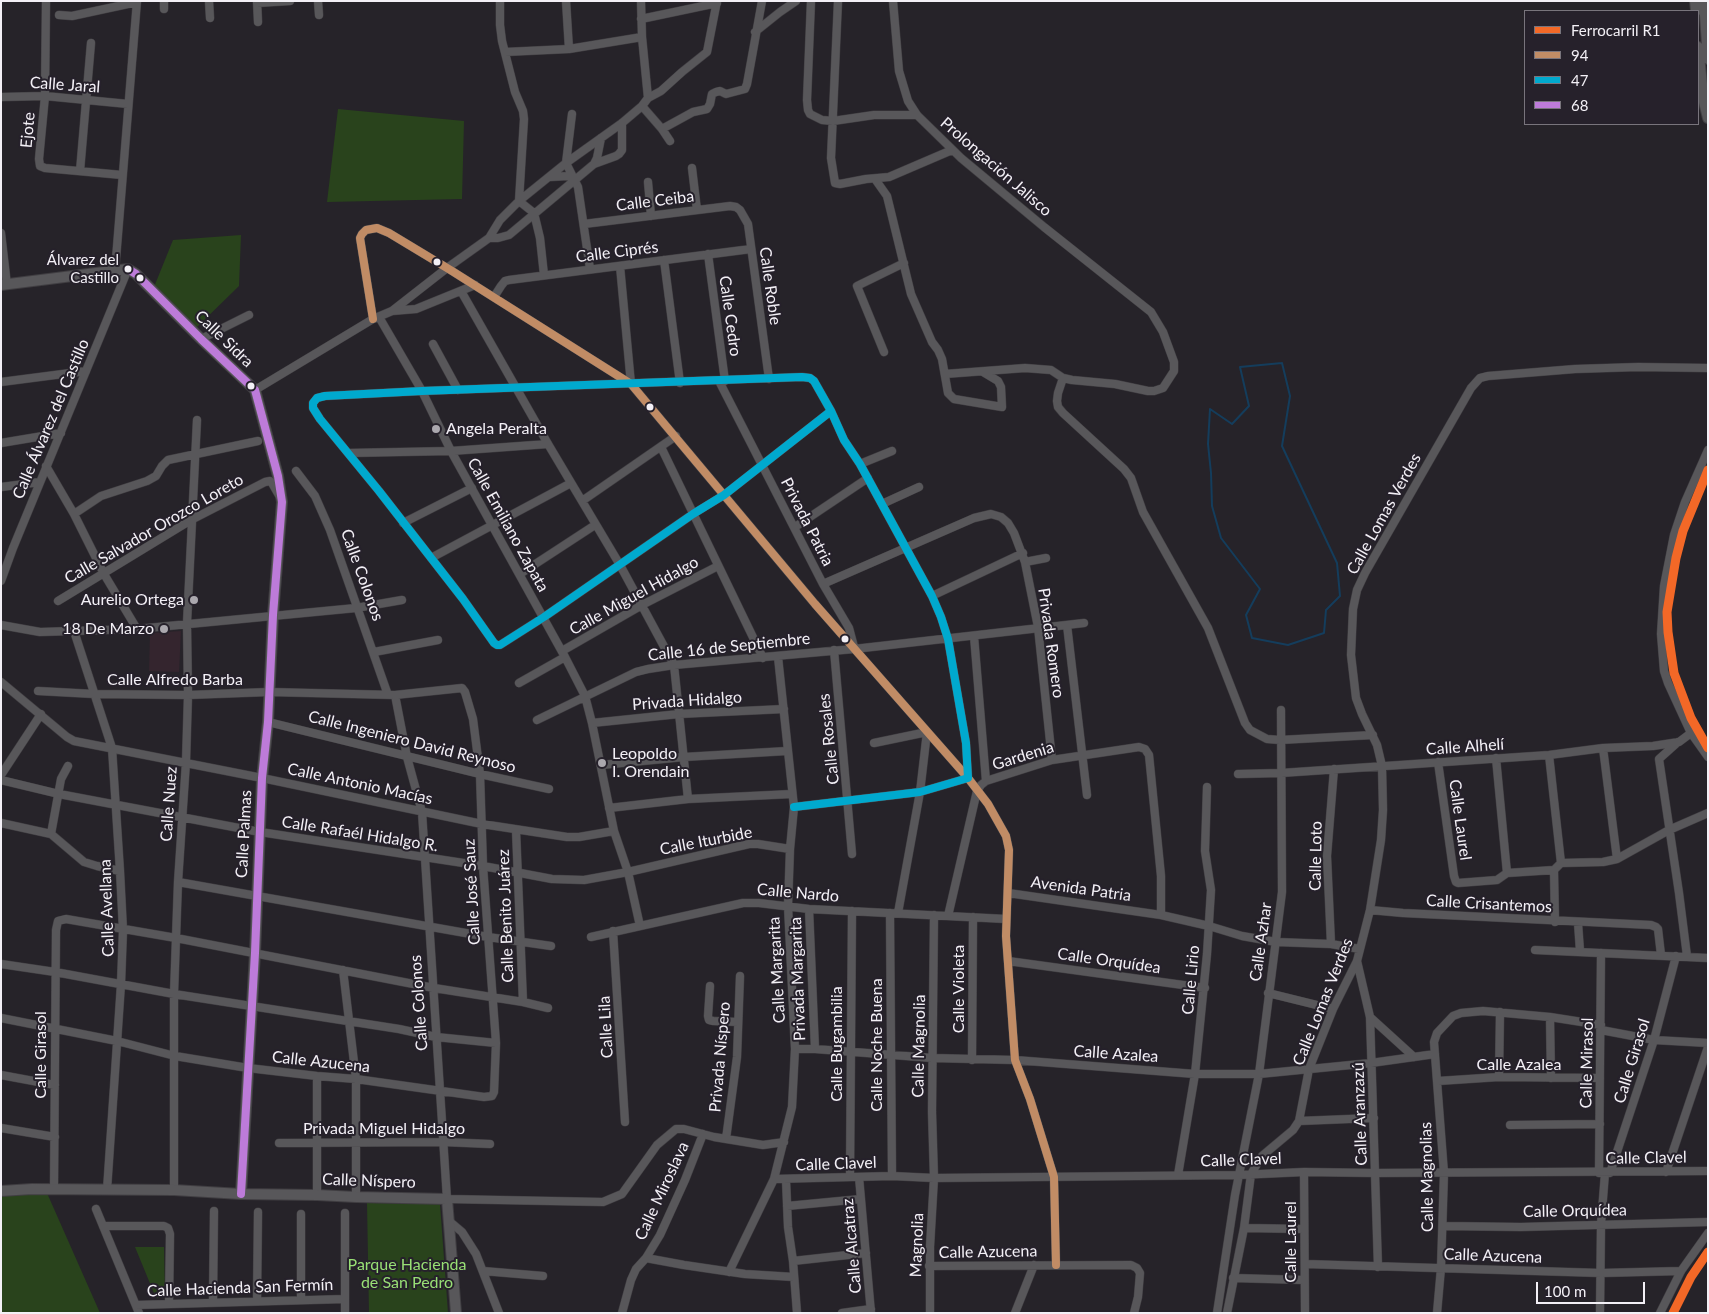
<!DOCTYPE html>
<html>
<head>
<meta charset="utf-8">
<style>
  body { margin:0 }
  #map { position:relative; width:1709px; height:1314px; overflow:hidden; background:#262329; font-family:Lato,sans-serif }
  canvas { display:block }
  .frame { position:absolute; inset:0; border:2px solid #f3f0f6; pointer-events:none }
  .legend { position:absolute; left:1524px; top:10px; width:175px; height:115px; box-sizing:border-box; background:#26212b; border:1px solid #78747c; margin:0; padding:6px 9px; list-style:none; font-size:15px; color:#f3f0f6 }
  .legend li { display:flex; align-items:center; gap:10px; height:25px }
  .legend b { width:25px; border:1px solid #78747c }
  .scale { position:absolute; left:1536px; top:1282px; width:109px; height:22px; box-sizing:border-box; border:2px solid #f3f0f6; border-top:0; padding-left:6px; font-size:15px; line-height:18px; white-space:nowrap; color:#f3f0f6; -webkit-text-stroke:4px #26212b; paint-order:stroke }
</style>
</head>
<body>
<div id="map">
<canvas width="1709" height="1314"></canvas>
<div class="frame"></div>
<ul class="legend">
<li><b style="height:6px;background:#f36827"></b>Ferrocarril R1</li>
<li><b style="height:6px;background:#c18c65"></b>94</li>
<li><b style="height:6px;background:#00a9ce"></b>47</li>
<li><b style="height:6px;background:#bd7bd9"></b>68</li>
</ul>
<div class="scale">100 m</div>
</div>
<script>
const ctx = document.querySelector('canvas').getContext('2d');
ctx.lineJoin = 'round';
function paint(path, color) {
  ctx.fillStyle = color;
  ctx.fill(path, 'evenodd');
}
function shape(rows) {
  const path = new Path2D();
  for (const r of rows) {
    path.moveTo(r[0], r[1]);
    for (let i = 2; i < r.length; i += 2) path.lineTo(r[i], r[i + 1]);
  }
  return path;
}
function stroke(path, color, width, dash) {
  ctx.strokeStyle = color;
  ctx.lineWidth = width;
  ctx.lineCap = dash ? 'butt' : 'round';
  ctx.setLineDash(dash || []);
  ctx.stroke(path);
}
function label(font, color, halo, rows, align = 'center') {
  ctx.font = font + ' Lato,sans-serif';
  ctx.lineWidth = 4;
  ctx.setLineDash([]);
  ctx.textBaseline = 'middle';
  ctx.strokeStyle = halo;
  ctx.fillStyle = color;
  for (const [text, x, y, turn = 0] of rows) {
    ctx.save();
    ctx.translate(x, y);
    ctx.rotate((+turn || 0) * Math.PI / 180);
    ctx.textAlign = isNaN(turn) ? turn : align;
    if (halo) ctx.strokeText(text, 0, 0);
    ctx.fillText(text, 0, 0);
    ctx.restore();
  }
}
paint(shape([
  [181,631,179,672,149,671,150,633]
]), '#34252e');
paint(shape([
  [338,109,464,121,462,199,327,202],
  [241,235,239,286,196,328,154,287,173,240],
  [47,1193,100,1313,1,1313,1,1196],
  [367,1203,440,1204,448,1313,369,1313],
  [135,1247,164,1247,165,1297,156,1298]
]), '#29431c');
stroke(shape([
  [1282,363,1290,396,1282,446,1337,563,1340,596,1326,610,1324,633,1288,645,1252,638,1246,615,1260,589,1221,538,1212,506,1211,473,1208,444,1210,409,1232,424,1249,406,1240,367,1282,363]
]), '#143d5c', 2);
const minor = shape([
  [46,1,45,96,39,159,40,166,45,168,122,175],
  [164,1,164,9],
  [209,1,210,18],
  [257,1,258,22],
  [318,1,319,15],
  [500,1,500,25,502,41,515,92,523,111,524,119,519,201,534,213,540,238,544,275],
  [566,1,569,49],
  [641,1,642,37,648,98],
  [811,1,807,100,808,110,810,114,822,120,833,121,874,115,917,115],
  [838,1,831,158,835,183,840,184,866,179,889,177,952,150],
  [893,1,899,71,908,101,917,115,961,158,1044,227,1151,312,1163,332,1174,362,1174,371,1163,388,1154,391,1148,391,1115,384,1072,380,1063,378,1058,393,1057,401,1058,407,1063,413,1124,469,1131,478,1143,512,1208,628,1245,723,1250,730,1267,739,1280,740,1373,735],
  [257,3,290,1],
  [59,15,72,16,137,2],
  [641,19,717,3],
  [755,32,780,12,796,1],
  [505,52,569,49,642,37],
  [1,97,45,96,128,104],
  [642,106,662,129,670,141],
  [572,114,566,163,578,187,590,269],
  [662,129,693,112,707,109,710,104,712,94,716,92,720,91,726,94,745,89,747,84,762,1],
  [594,164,597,158,601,138],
  [692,168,697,210],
  [80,171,91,43],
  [550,177,568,176,575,180],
  [875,179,887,196,911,294,932,342,938,350,942,359,948,393,954,399,1002,407,1001,387,998,381,983,372],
  [648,182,651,216],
  [584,224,730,206,736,207,740,210,748,224,769,379],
  [1,233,7,285],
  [489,238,498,238,509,235,594,164,616,156,619,154,622,150,622,123],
  [708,254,725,381],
  [664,260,680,383],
  [620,266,631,384],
  [115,271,137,1],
  [461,291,548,444,620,565,674,665,688,799],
  [494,297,501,286,505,281,509,280,751,249],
  [392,311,416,309,475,285],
  [379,317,422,391,451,451,565,657,585,696,592,723,614,831,628,872,640,926],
  [373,319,360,238,362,234,366,230,377,228,389,233,452,271,631,384,815,604,968,778,988,804,1006,836,1009,850,1006,936,1015,1060,1030,1099,1054,1177,1056,1265],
  [201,339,249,315],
  [433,344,458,390],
  [884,352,857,286,904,263],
  [945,374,1025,368,1051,370,1063,378],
  [719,381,823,584,849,628,854,647],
  [1,382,86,371],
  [255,390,373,319,392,311,447,268,489,238,500,220,519,201,566,163,622,123,642,106,648,98,661,91,682,72,707,52,717,1],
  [1,443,61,433],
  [661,447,763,658],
  [1708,450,1685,502,1674,535,1664,586,1661,634,1664,671,1668,683,1691,733,1708,757],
  [348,453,451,451,548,444],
  [860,464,892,451],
  [46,466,74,514,104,574,137,629],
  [296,471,315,496,330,530,388,695],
  [1,487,40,482],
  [582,501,676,436],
  [882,504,919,487],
  [74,514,101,496,147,481,156,476,162,466,168,460,258,441],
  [403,523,472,488],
  [795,527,868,478],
  [431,558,571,483],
  [1025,562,1046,558],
  [520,574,595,525],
  [1,581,13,548,128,269],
  [823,584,974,518,991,514,1001,517,1008,523,1014,533,1025,562,1038,627,1052,760],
  [932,596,1023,553],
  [58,601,191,520,265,482,270,481,272,483,280,497],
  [1,625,40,632,137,629,356,608,402,600],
  [1067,625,1087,795],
  [74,631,112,748,120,871,123,930,121,984,107,1190],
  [974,636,986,781],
  [834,650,852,854],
  [562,651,642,605,718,566],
  [374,652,438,640],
  [1,682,67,737,74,741,262,778,482,824,567,837,579,837,614,831],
  [519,683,565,657],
  [395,695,407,757,422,812,447,1199,603,1202,622,1194,657,1145,676,1129,684,1129,714,1137,763,1145,784,1142],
  [537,720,636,672,648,669,674,665,854,649,1084,623],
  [268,722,480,774,549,789],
  [592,723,679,714,784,709],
  [1678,742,1659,759,1679,893,1687,956],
  [874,743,927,732,920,792,898,913],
  [1603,748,1617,859],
  [1549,755,1561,863],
  [1496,758,1507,873],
  [1438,762,1454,876,1456,882,1458,883,1497,880,1507,873,1554,870,1561,863,1603,862,1617,859,1669,830,1708,813],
  [601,765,684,757,787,751],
  [1238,774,1281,773,1549,755,1603,748,1653,746,1679,742,1691,733],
  [1,775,41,714],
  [1,780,59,794,260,832,483,866,552,879,584,880,628,872,749,844,758,844,790,849],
  [794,807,920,792,968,778,966,743,948,639,941,617,932,596,860,464,844,440,831,411,814,381,810,378,802,377,422,391,325,396,317,398,313,403,313,408,320,419,379,491,463,599,494,643,497,645,500,645,544,617,693,514,724,495,831,411],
  [609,808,688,799,792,794],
  [1,823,51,834,84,862,97,866,120,871],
  [516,830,523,1002],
  [51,834,61,779,68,766],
  [1554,870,1555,922],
  [178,882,488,937,551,946],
  [1008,893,1161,915,1209,926,1242,936,1276,942,1331,944,1360,949],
  [809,909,815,1049],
  [1370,910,1403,913,1651,925,1656,927,1658,929,1661,955],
  [890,913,892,1176],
  [948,916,977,791,981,785,986,781,1052,760,1139,747,1145,749,1149,755,1161,876,1161,915],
  [1578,923,1580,951],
  [613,931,625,1122],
  [591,937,743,903,759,903,809,909,1006,919],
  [1331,944,1327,856,1334,769],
  [1535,950,1708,958],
  [1008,961,1205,988],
  [1357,961,1370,1017,1378,1267],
  [1,964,55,972,174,994,399,1029,436,1037,496,1043],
  [343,970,356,1079,356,1197],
  [710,986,708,1016,709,1020,713,1021,738,1022],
  [1268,993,1333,1009],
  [1370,1017,1414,1057],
  [1550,1017,1551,1078],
  [1,1018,117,1041,175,1056,248,1068,317,1076,356,1079,484,1097,492,1096,494,1092,496,1043,483,866,480,774,473,719,465,692,462,688,395,695,269,692,188,695,94,694,38,691],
  [1601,1030,1654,1040,1708,1043],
  [795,1049,815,1049,932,1058,1015,1060,1195,1074,1259,1074,1371,1063,1435,1054],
  [972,1060,973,917],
  [1,1075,55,1085],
  [317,1076,317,1195],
  [1499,1077,1500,1012],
  [1438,1081,1499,1077,1600,1078],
  [1299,1121,1374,1118],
  [1510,1125,1600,1124],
  [1,1128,55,1137],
  [726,1139,737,1057,740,976],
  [279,1143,443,1142,490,1144],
  [1304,1172,1305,1313],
  [1666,1172,1708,1047],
  [1599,1173,1601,953],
  [1610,1173,1654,1040,1676,956],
  [1178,1175,1195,1074,1207,954,1211,890,1205,851,1207,787],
  [850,1177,852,911],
  [859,1177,871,1313],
  [774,1179,892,1176,934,1178,1239,1175,1304,1172,1375,1173,1708,1171],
  [786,1180,788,1227,793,1261,797,1313],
  [54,1189,56,930,58,921,66,919,176,938,434,988,523,1002,548,1008],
  [174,1190,174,994,178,882,186,762,188,695,187,623,197,420],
  [787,1206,861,1199],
  [96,1209,139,1313],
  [449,1221,462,1232,476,1254,499,1313],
  [103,1226,164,1226,168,1228,170,1234,169,1304],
  [1443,1226,1521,1227,1708,1222],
  [1244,1228,1304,1229],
  [646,1258,660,1235,685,1180,703,1134],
  [793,1261,866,1253],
  [1305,1264,1601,1273,1681,1271],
  [929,1266,1131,1265,1137,1268,1140,1273,1138,1297,1134,1313],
  [483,1271,543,1276],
  [729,1272,774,1179,792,1107,795,1049,788,906,790,849,794,807,778,657],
  [1233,1278,1304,1280],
  [301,1300,301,1214],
  [257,1301,258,1212],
  [213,1302,214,1211],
  [136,1305,345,1299],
  [345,1313,345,1213],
  [622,1313,631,1280,636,1269,646,1258,684,1265,745,1274,794,1277],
  [842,1313,871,1309],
  [930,1313,930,1247,934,1178,932,1112,934,915],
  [1015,1313,1034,1265],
  [1217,1313,1235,1195,1259,1074,1282,892,1281,710],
  [1227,1313,1244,1228,1251,1174,1262,1156,1293,1130,1299,1121,1309,1069,1333,1009,1357,961,1370,910,1381,840,1383,810,1382,766,1377,745,1362,714,1356,698,1351,655,1353,609,1357,590,1365,573,1471,388,1480,378,1488,376,1575,369,1638,367,1708,368],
  [1437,1313,1441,1268,1444,1173,1434,1042,1437,1033,1453,1016,1461,1013,1483,1011,1550,1017,1601,1025],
  [1600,1313,1601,1224,1605,1173],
  [1660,1313,1681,1271,1708,1233]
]);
const tertiary = shape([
  [1695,1,1696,11],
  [1704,1,1708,59],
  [1698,47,1704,102,1708,118],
  [1,285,128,269,136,274,201,339,255,390,278,476,282,502,273,615,268,722,262,778,255,953,241,1194],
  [1,1191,32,1189,174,1190,241,1194,317,1195,356,1197,447,1199,456,1313]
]);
stroke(minor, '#403e42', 9);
stroke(tertiary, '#403e42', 12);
stroke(minor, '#58575a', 8);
stroke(tertiary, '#58575a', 10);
stroke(shape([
  [373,319,360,238,362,234,366,230,377,228,389,233,452,271,631,384,815,604,968,778,988,804,1006,836,1009,850,1006,936,1015,1060,1030,1099,1054,1177,1056,1265]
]), '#c18c65', 8);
stroke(shape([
  [794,807,920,792,968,778,966,743,948,639,941,617,932,596,860,464,844,440,831,411,814,381,810,378,802,377,422,391,325,396,317,398,313,403,313,408,320,419,379,491,463,599,494,643,497,645,500,645,544,617,693,514,724,495,831,411]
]), '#00a9ce', 8);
stroke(shape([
  [128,269,136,274,201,339,255,390,278,476,282,502,273,615,268,722,262,778,255,953,241,1194]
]), '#bd7bd9', 8);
stroke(shape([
  [1708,470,1683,531,1676,558,1667,612,1668,632,1674,673,1691,718,1708,748],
  [1673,1313,1691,1277,1708,1252]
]), '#f36827', 9);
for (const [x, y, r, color] of [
  [437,262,4.5,"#f3f0f6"],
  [128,269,4.5,"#f3f0f6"],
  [140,278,4.5,"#f3f0f6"],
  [251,386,4.5,"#f3f0f6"],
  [650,407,4.5,"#f3f0f6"],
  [436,429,5,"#aba8ae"],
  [194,600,5,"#aba8ae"],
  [164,629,5,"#aba8ae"],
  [845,639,4.5,"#f3f0f6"],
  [602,763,5,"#aba8ae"]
]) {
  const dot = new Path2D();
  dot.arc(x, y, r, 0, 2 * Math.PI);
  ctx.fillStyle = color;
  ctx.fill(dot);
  stroke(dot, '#26212b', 2);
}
label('15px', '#f3f0f6', '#26212b', [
  ["Álvarez del",119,260],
  ["Castillo",119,278]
], 'right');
label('16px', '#f3f0f6', '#26212b', [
  ["Calle Jaral",65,85,4],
  ["Ejote",28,130,-85],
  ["Prolongación Jalisco",996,167,41],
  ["Calle Ceiba",655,201,-7],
  ["Calle Ciprés",617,252,-7],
  ["Calle Roble",770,286,82],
  ["Calle Cedro",730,316,82],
  ["Calle Sidra",224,339,44],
  ["Calle Álvarez del Castillo",51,419,-67],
  ["Calle Lomas Verdes",1384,514,-61],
  ["Privada Patria",807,522,63],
  ["Calle Emiliano Zapata",508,525,61],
  ["Calle Salvador Orozco Loreto",154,529,-30],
  ["Calle Colonos",362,575,70],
  ["Calle Miguel Hidalgo",634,596,-29],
  ["Privada Romero",1051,643,82],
  ["Calle 16 de Septiembre",729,647,-6],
  ["Calle Alfredo Barba",175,680],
  ["Privada Hidalgo",687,701,-4],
  ["Calle Rosales",829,739,-96],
  ["Calle Ingeniero David Reynoso",412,742,14],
  ["Calle Alhelí",1465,747,-4],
  ["Gardenia",1023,756,-17],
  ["Calle Antonio Macías",360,784,12],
  ["Calle Nuez",169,804,-86],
  ["Calle Laurel",1460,820,82],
  ["Calle Palmas",244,834,-87],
  ["Calle Rafaél Hidalgo R.",360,834,9],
  ["Calle Iturbide",706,841,-11],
  ["Calle Loto",1316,856,-89],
  ["Avenida Patria",1081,889,8],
  ["Calle José Sauz",472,892,-93],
  ["Calle Nardo",798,893,5],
  ["Calle Crisantemos",1489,904,3],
  ["Calle Avellana",107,908,-92],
  ["Calle Benito Juárez",506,916,-92],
  ["Calle Azhar",1261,942,-82],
  ["Calle Orquídea",1109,961,8],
  ["Calle Margarita",777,970,-93],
  ["Privada Margarita",798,979,-92],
  ["Calle Lirio",1191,980,-85],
  ["Calle Violeta",959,989,-90],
  ["Calle Lomas Verdes",1323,1002,-68],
  ["Calle Colonos",419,1003,-94],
  ["Calle Lila",606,1027,-93],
  ["Calle Bugambilia",837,1044,-90],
  ["Calle Noche Buena",877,1045,-90],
  ["Calle Magnolia",919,1046,-89],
  ["Calle Azalea",1116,1054,4],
  ["Calle Girasol",41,1055,-90],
  ["Privada Níspero",720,1057,-85],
  ["Calle Girasol",1632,1061,-73],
  ["Calle Azucena",321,1062,6],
  ["Calle Mirasol",1587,1063,-89],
  ["Calle Azalea",1519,1065],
  ["Calle Aranzazú",1360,1114,-92],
  ["Privada Miguel Hidalgo",384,1129],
  ["Calle Clavel",1646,1158,-1],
  ["Calle Clavel",1241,1160,-2],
  ["Calle Clavel",836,1164,-2],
  ["Calle Magnolias",1427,1177,-91],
  ["Calle Níspero",369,1181,2],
  ["Calle Miroslava",662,1191,-65],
  ["Calle Orquídea",1575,1211,-1],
  ["Calle Laurel",1291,1242,-90],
  ["Magnolia",917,1245,-88],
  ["Calle Alcatraz",852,1246,-95],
  ["Calle Azucena",988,1252,-1],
  ["Calle Azucena",1493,1256,2],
  ["Calle Hacienda San Fermín",240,1288,-2]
]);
label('16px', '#f3f0f6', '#26212b', [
  ["Angela Peralta",446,429],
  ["Aurelio Ortega",184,600,"right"],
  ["18 De Marzo",154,629,"right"],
  ["Leopoldo",612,754],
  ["I. Orendain",612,772]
], 'left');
label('16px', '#98df75', '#26212b', [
  ["Parque Hacienda",407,1265],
  ["de San Pedro",407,1283]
]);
</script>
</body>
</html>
